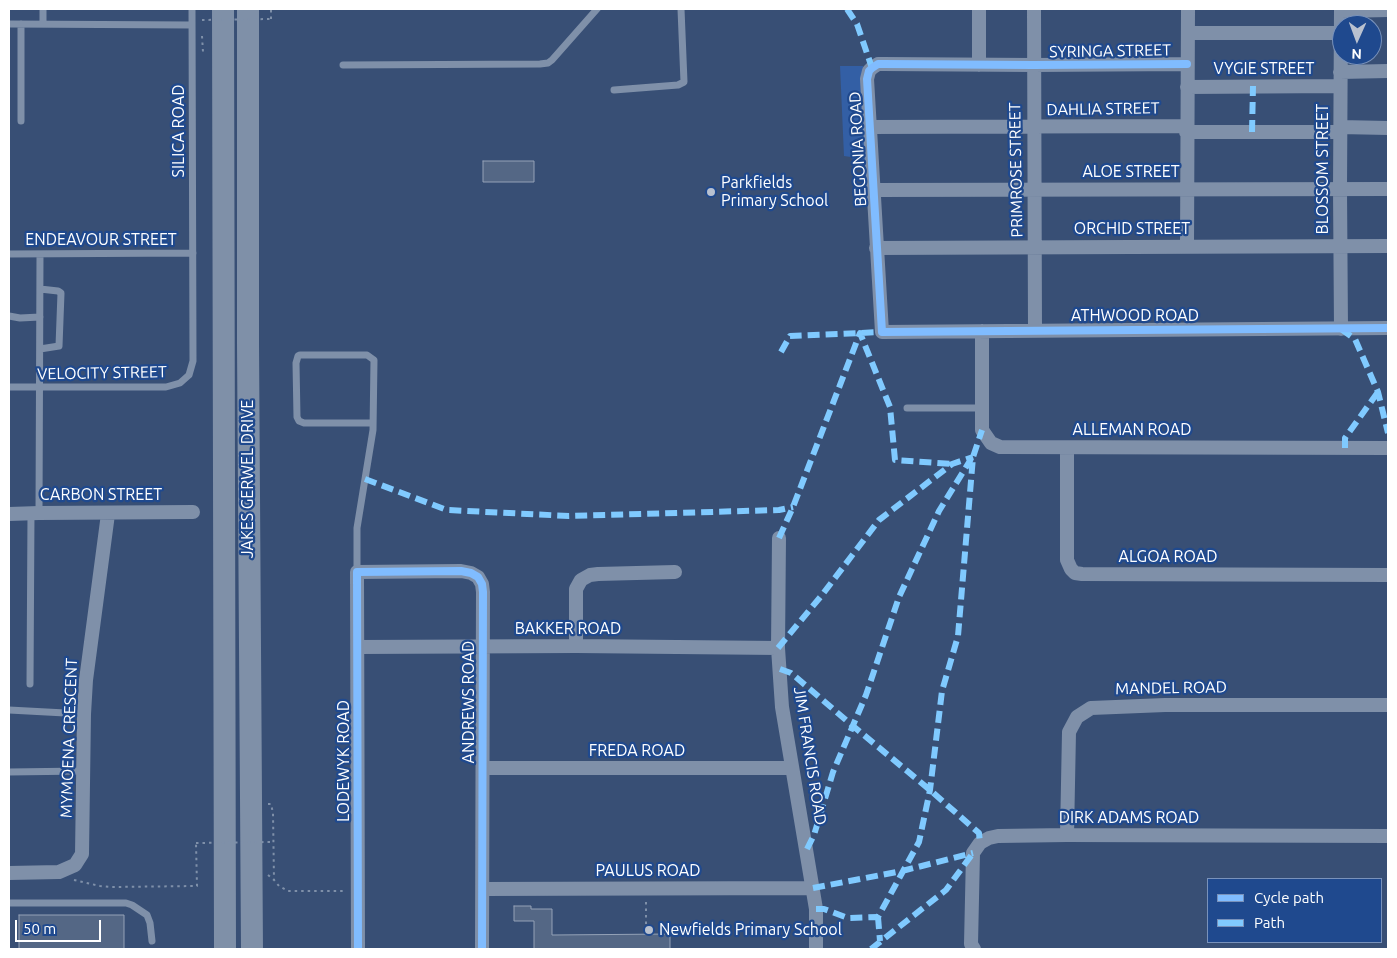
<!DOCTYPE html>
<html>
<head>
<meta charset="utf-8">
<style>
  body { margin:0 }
  #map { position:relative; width:1397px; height:958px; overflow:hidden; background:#384f75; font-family:Ubuntu,sans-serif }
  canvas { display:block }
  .frame { position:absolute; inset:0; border:10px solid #fff; pointer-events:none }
  .legend { position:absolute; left:1207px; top:878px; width:175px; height:65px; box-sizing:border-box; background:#1f498e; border:1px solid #7992bb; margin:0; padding:6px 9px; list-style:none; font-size:15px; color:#fff }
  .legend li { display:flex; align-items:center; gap:10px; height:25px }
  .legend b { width:25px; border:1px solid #7992bb }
  .north { position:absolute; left:1332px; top:15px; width:50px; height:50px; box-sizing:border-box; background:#1f498e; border:1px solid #7992bb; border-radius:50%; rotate:182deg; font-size:14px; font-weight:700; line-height:20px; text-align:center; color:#fff }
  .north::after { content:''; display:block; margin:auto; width:18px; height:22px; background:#b9c1cf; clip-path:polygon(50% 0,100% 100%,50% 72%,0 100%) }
  .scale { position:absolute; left:15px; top:920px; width:86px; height:22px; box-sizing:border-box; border:2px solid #fff; border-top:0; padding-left:6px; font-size:15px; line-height:18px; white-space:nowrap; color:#fff; -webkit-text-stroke:4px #1f498e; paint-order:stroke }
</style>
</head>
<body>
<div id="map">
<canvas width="1397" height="958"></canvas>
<div class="frame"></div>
<ul class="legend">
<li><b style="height:6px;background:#80bcff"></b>Cycle path</li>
<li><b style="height:6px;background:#80caff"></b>Path</li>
</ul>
<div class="north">N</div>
<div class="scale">50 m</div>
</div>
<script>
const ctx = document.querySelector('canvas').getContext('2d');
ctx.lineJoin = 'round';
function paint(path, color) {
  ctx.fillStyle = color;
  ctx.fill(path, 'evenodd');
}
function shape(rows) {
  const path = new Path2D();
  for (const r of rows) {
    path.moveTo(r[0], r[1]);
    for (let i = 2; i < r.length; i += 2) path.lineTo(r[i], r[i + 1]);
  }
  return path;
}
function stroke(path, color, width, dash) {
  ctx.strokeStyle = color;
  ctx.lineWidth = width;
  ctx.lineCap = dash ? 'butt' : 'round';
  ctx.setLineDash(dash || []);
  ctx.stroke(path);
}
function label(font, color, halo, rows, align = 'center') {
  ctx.font = font + ' Ubuntu,sans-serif';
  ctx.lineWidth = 4.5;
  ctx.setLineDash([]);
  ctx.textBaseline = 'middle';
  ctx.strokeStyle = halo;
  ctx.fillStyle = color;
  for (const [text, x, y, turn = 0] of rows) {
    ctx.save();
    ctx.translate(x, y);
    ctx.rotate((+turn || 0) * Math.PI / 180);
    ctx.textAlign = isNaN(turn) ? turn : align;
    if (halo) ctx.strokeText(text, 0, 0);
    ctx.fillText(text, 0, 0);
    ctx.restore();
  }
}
paint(shape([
  [840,66,863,66,868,163,857,163,851,157,844,156]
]), '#335fa5');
const building = shape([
  [483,161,534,161,534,182,483,182,483,161],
  [514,906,531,906,531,909,552,909,552,935,670,934,670,949,534,949,534,921,514,921,514,906],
  [19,915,124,915,124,949,19,949,19,915]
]);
paint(building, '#546785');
stroke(building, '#94a2b7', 1);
stroke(shape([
  [271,19,271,9],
  [202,36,203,52],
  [268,804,271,804,273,813,274,880,279,886,288,891,346,891],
  [268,875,274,880],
  [74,880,100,886,111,887,197,886,196,843],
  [646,902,646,934]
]), '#7f90a9', 2, [2.5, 4]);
stroke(shape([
  [9,24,192,25],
  [43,24,43,9],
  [343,65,540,64,548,63,552,60,597,9],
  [614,90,678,85,684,82,681,9],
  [21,121,21,24],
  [9,254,193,253],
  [9,316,20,318,40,317],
  [40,349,59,346,61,293,58,291,40,289],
  [9,387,166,387,180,383,189,375,193,361,192,9],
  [907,408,982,408],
  [39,513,40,254],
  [357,572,357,528,373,430,374,360,367,355,300,355,298,356,296,363,297,417,299,421,304,423,373,423],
  [30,684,31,513],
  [9,710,84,714],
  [9,772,84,771],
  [9,903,126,903,132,905,147,915,150,923,152,941]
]), '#7f90a9', 7);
stroke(shape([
  [1034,9,1035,331],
  [979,10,979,65],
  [1341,11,1388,10],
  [1188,33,1341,33],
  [1187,64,1033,65,883,64,878,64,872,68,869,71,867,79,882,332,1388,328],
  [1340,72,1388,71],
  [1187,87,1340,86],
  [870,127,1186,126],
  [1340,127,1388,128],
  [1186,132,1340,132],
  [874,190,1388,189],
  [1187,246,1188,9],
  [876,248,1388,246],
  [1341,329,1340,189,1341,9],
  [982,331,982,430,991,443,1000,447,1388,448],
  [1067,448,1067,560,1071,569,1075,573,1082,574,1388,575],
  [9,514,39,513,193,512],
  [779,538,778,648,782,707,816,909,816,949],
  [576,646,576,589,581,580,590,575,598,574,675,572],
  [358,647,576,646,778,648],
  [483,768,792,768],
  [1067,835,1069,732,1077,717,1091,708,1165,705,1388,705],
  [9,873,59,872,75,865,82,854,84,714,86,680,108,514],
  [483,889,813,888],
  [358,949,357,572,461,571,471,573,478,577,482,584,483,592,482,949],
  [974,949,971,944,973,853,980,843,989,838,998,836,1067,835,1388,836]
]), '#7f90a9', 14);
stroke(shape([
  [223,9,225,949],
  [248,9,248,343,252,949]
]), '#7f90a8', 22);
stroke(shape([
  [202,20,271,19],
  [196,843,273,842]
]), '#7f90a9', 2, [2.5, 4]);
stroke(shape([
  [847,9,857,24,872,68],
  [979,9,979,10],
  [1252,132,1253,86],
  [1341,329,1355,339,1378,392,1388,433],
  [781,352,790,336,882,332],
  [1345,448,1345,438,1378,392],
  [365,479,447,510,569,516,779,510,793,507],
  [779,538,793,507,860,333,890,407,895,460,952,464],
  [778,648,822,595,879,520,952,464,973,457],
  [780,669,791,673,853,726,930,790,979,833,980,843],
  [807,849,814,835,833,772,866,695,899,597,939,511,971,459],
  [813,888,902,871,973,853],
  [816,909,824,909,848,918,878,917,919,842,930,790,942,691,958,636,973,457,982,430],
  [878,917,880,941],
  [871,949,946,890,973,853]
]), '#80caff', 6, [12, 6]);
stroke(shape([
  [1187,64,1033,65,883,64,878,64,872,68,869,71,867,79,882,332,1388,328],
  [358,949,357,572,461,571,471,573,478,577,482,584,483,592,482,949]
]), '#80bcff', 8);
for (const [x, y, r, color] of [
  [711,192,5,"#b9c1cf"],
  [649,930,5,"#b9c1cf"]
]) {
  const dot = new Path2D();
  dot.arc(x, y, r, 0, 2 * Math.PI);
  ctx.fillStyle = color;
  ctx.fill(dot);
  stroke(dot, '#1f498e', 2);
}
label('16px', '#fff', '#1f498e', [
  ["SYRINGA STREET",1110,51,-1],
  ["VYGIE STREET",1264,69],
  ["DAHLIA STREET",1103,109,-1],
  ["SILICA ROAD",179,131,-90],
  ["BEGONIA ROAD",858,149,-93],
  ["BLOSSOM STREET",1323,169,-90],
  ["PRIMROSE STREET",1016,170,-91],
  ["ALOE STREET",1131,172],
  ["ORCHID STREET",1132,229],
  ["ENDEAVOUR STREET",101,240],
  ["ATHWOOD ROAD",1135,316],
  ["VELOCITY STREET",102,373,-1],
  ["ALLEMAN ROAD",1132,430],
  ["JAKES GERWEL DRIVE",248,479,-90],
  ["CARBON STREET",101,495],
  ["ALGOA ROAD",1168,557],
  ["BAKKER ROAD",568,629],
  ["MANDEL ROAD",1171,688,-1],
  ["ANDREWS ROAD",469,702,-90],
  ["MYMOENA CRESCENT",69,738,-88],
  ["FREDA ROAD",637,751],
  ["JIM FRANCIS ROAD",810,756,81],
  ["LODEWYK ROAD",344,761,-90],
  ["DIRK ADAMS ROAD",1129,818],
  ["PAULUS ROAD",648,871]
]);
label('16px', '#fff', '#1f498e', [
  ["Parkfields",721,183],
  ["Primary School",721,201],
  ["Newfields Primary School",659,930]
], 'left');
</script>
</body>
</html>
